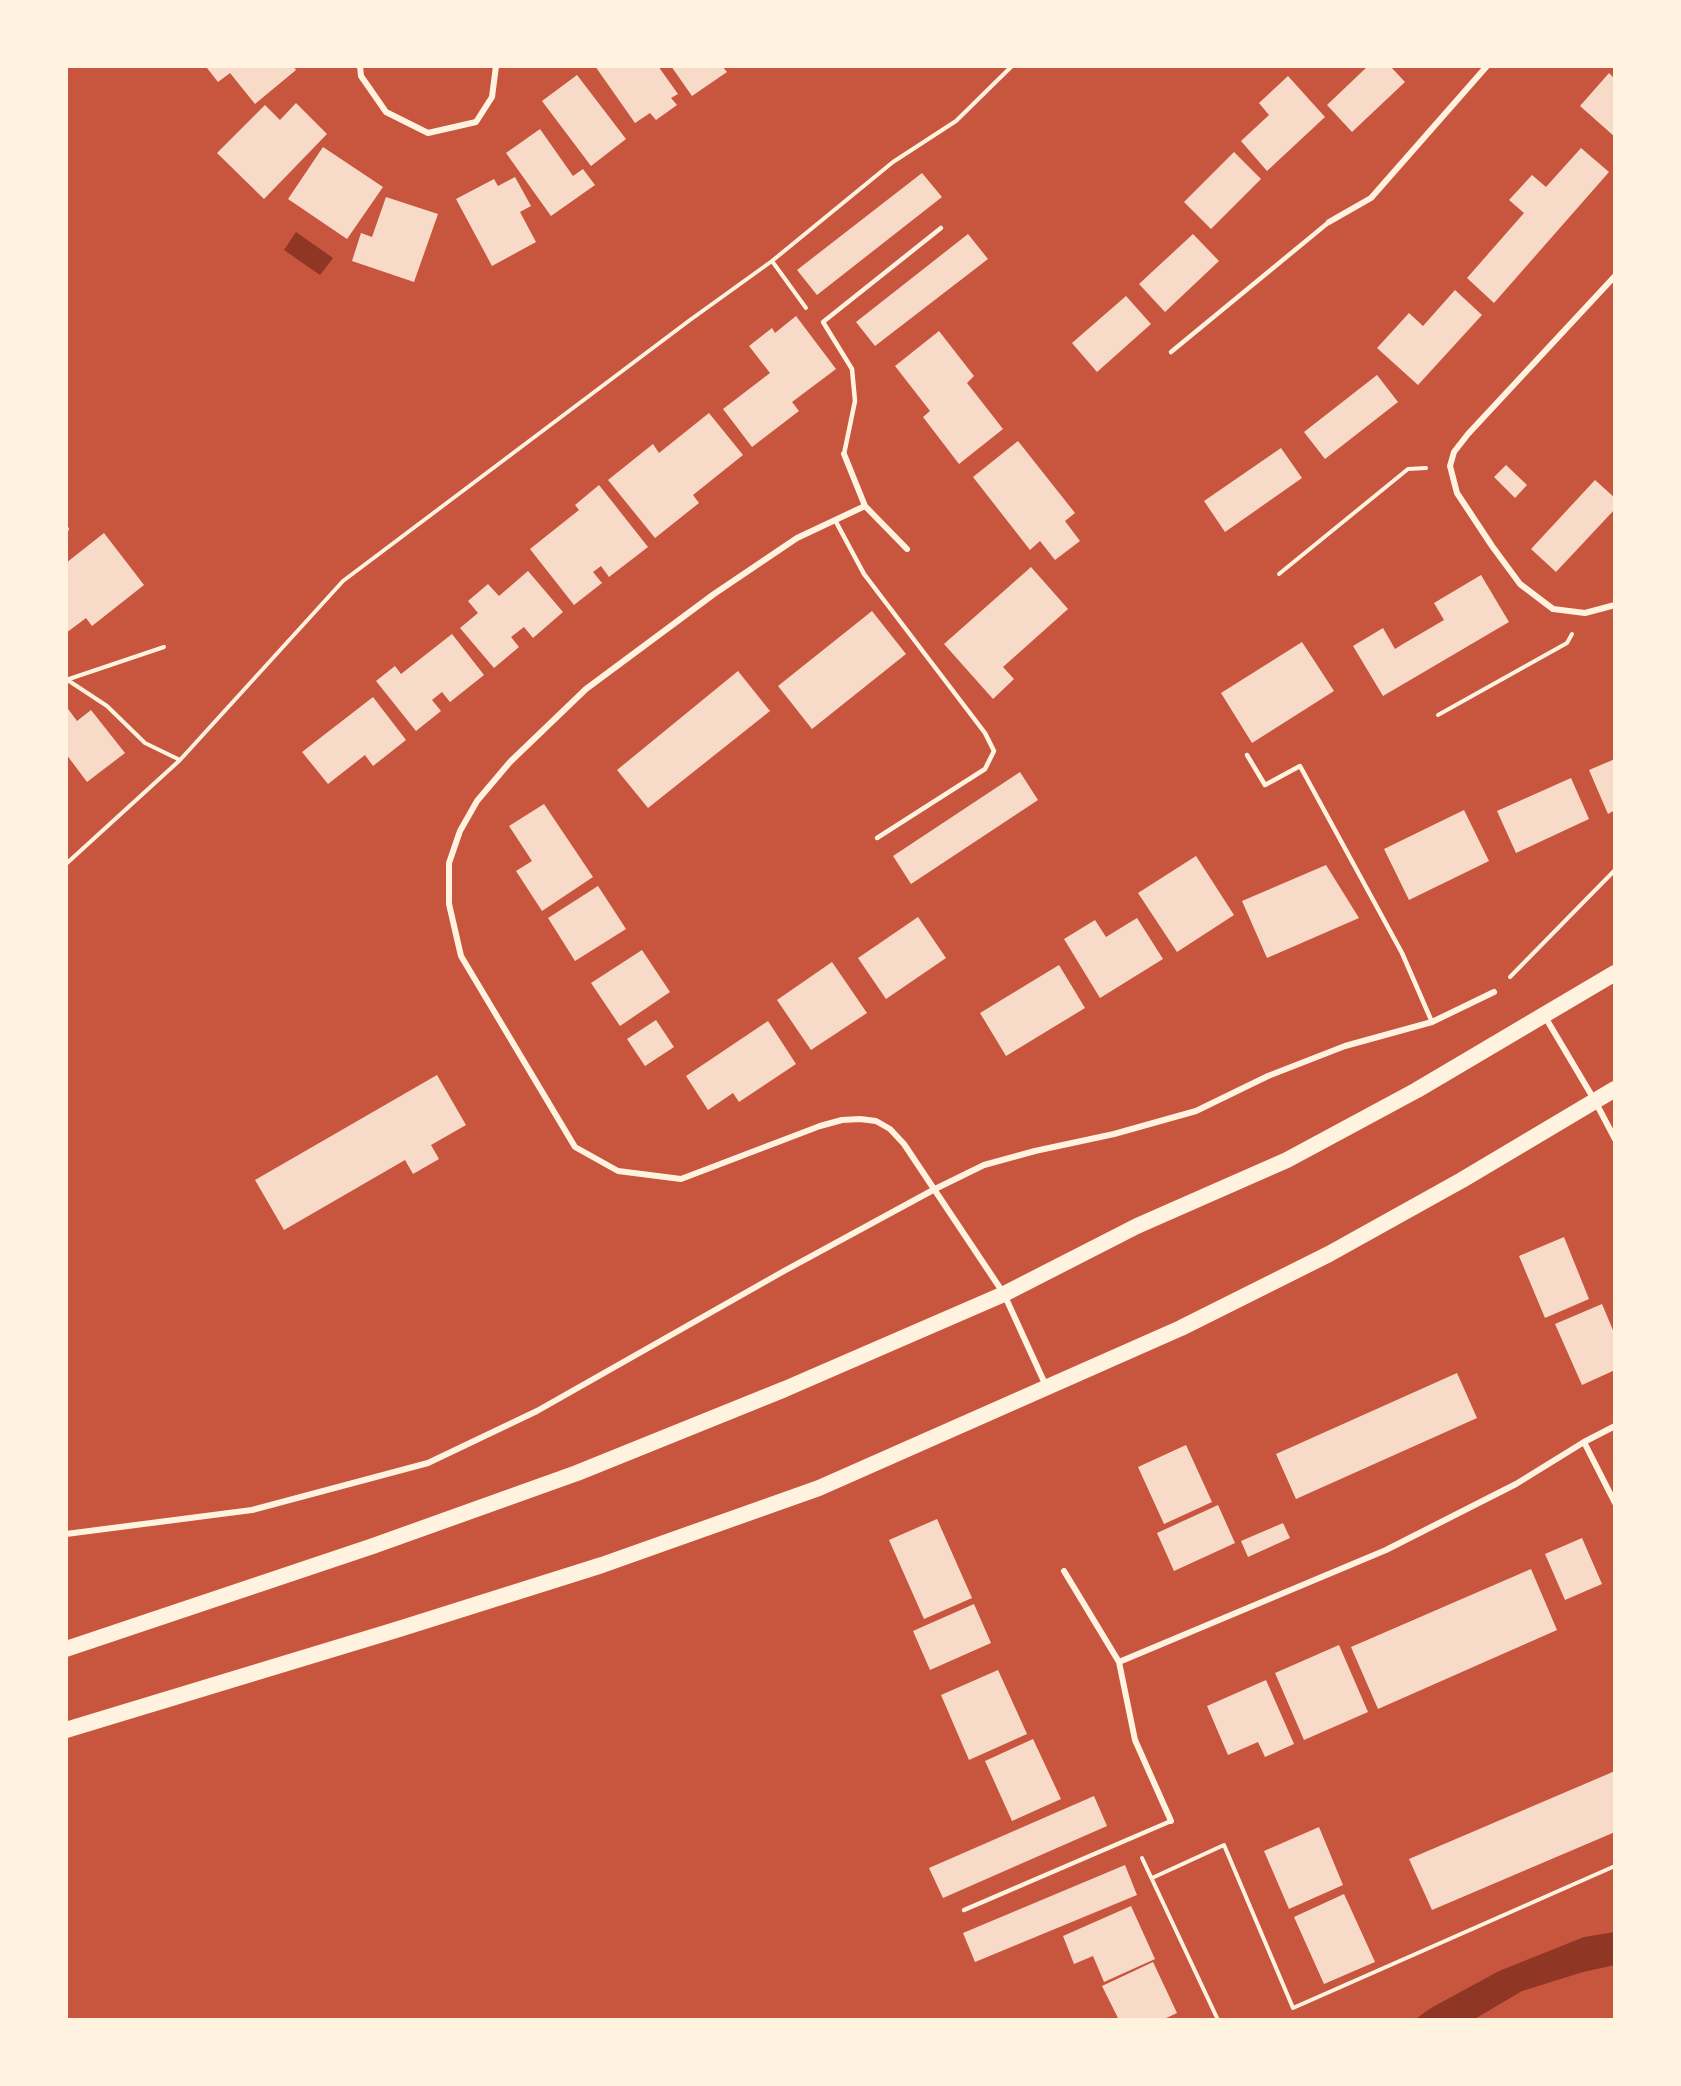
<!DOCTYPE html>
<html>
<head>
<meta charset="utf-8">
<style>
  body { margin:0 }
  #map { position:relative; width:1681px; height:2086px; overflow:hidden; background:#c8553d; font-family:"Source Serif 4",serif }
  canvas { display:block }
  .frame { position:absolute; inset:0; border:68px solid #fff3e0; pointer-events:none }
</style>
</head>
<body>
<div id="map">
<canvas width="1681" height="2086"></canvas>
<div class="frame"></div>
</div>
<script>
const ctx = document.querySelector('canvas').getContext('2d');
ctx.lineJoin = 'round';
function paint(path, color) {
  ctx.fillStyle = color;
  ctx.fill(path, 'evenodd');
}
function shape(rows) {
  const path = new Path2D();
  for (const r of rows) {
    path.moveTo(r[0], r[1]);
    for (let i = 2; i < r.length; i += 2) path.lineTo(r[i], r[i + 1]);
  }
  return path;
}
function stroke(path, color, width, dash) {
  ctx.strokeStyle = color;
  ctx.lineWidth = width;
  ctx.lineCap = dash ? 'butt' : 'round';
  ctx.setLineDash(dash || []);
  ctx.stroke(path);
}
paint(shape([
  [296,232,333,258,320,275,284,250],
  [1615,1932,1615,1965,1583,1972,1522,1991,1473,2020,1414,2020,1431,2008,1499,1971,1584,1937]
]), '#8f3625');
paint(shape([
  [209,66,293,66,296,70,255,104,230,73,218,82,207,68],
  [595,66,658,66,678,94,671,98,677,105,656,120,650,113,635,123],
  [671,66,722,66,727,72,692,96],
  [1368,66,1390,66,1405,82,1352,132,1327,105],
  [1609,73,1615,79,1615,137,1580,106],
  [577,75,626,139,591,166,542,101],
  [1288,76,1325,117,1267,171,1241,141,1269,115,1259,103],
  [296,103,327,134,264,199,217,153,265,105,280,120],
  [540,129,573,176,583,169,595,185,551,216,506,153],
  [323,147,383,187,347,239,288,199],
  [1581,148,1609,172,1494,303,1467,278,1524,213,1509,200,1532,175,1546,187],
  [1234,152,1261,179,1211,229,1184,202],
  [922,173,942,197,817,295,797,270],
  [515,177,531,206,520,212,536,242,492,266,456,199,494,179,498,186],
  [386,197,438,214,414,282,352,261,361,233,372,237],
  [968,234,988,259,875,346,856,322],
  [1193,234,1219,261,1165,312,1139,284],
  [1455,290,1482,315,1418,385,1377,348,1409,313,1423,326],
  [1126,296,1151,324,1097,372,1072,343],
  [796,316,836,369,792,402,799,411,752,447,723,409,770,373,749,346,772,328,775,333],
  [939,331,974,376,967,383,1003,429,959,464,923,417,930,411,895,366],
  [1377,375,1398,402,1325,459,1304,432],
  [709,413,743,455,693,495,699,503,655,538,608,480,653,444,659,453],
  [1018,441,1075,513,1065,521,1080,541,1055,560,1040,541,1030,550,973,477],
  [1281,448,1302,478,1225,532,1204,501],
  [1506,465,1527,485,1515,498,1494,477],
  [1595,480,1615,498,1615,509,1556,572,1531,549],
  [599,485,648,547,609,577,601,566,593,572,602,583,574,605,530,549,579,510,575,505],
  [104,533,144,585,92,626,86,618,66,633,66,563],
  [1031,567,1068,609,1003,667,1014,679,993,699,944,644],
  [528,571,563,612,533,638,524,627,511,637,519,647,494,668,460,628,478,613,468,601,488,584,499,596],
  [1481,575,1509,622,1383,696,1353,646,1383,628,1395,649,1403,644,1444,620,1434,603],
  [872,611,906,654,812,729,778,686],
  [452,634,484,675,450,702,442,692,432,700,441,711,416,731,376,681,395,666,401,674],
  [1302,642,1334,691,1252,743,1221,693],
  [738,671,770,711,648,808,617,770],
  [373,697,406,740,373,766,365,755,328,784,302,752],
  [66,706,77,721,91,710,125,753,87,782,66,754],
  [1615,759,1615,810,1608,814,1589,770],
  [1020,772,1038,800,911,884,893,856],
  [1571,778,1589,819,1516,853,1497,811],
  [544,804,593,877,542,911,516,871,532,861,509,826],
  [1464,810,1489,861,1409,900,1384,849],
  [1196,856,1234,915,1177,952,1138,893],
  [1326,865,1359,918,1267,958,1242,901],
  [598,886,626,929,575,961,548,918],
  [918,917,946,958,886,999,858,958],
  [1137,918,1163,959,1100,998,1064,939,1095,920,1106,937],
  [642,950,670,992,620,1026,591,983],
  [832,962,867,1013,811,1050,777,1000],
  [1059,965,1085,1008,1006,1056,980,1013],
  [656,1020,674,1047,645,1066,627,1039],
  [768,1021,796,1064,739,1102,733,1093,708,1110,686,1076],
  [437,1075,466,1125,431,1145,439,1159,413,1174,405,1160,284,1230,255,1180],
  [1564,1237,1589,1299,1545,1318,1519,1256],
  [1602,1304,1615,1335,1615,1370,1582,1385,1555,1324],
  [1457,1373,1477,1418,1296,1499,1276,1454],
  [1186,1445,1212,1502,1164,1524,1138,1467],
  [1218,1505,1235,1543,1174,1571,1157,1533],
  [937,1519,972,1598,924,1619,889,1540],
  [1283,1523,1290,1538,1248,1557,1241,1541],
  [1582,1538,1602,1584,1565,1600,1545,1554],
  [1531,1569,1557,1630,1378,1709,1351,1647],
  [974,1604,991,1643,930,1670,913,1631],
  [1339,1645,1368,1712,1304,1740,1275,1673],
  [998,1670,1027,1734,969,1760,941,1695],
  [1266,1680,1294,1744,1265,1757,1258,1742,1228,1755,1207,1706],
  [1033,1739,1061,1799,1012,1821,985,1761],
  [1615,1771,1615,1832,1432,1910,1409,1859],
  [1094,1796,1107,1826,943,1898,929,1868],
  [1319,1827,1343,1885,1289,1909,1264,1851],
  [1125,1865,1137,1895,975,1962,963,1933],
  [1344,1894,1375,1962,1324,1984,1294,1917],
  [1131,1906,1155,1959,1104,1982,1093,1956,1074,1964,1063,1936],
  [1153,1962,1177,2013,1162,2020,1119,2020,1102,1986]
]), '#f7dbc8');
stroke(shape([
  [772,261,806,308],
  [66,529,67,529],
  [1279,574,1408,469,1426,468],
  [66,679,107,706,145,743,180,760],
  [69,679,164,647],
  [1438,715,1567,643,1572,634],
  [66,864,180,760,343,581,690,320,772,261,893,162,956,121,1012,66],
  [1510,977,1615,870],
  [1142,1858,1218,2020],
  [1152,1878,1224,1845,1293,2008,1615,1866]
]), '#fff3e0', 4);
stroke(shape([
  [1171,352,1329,222],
  [844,454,855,401,852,369,823,322,941,228],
  [835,520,864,574,985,733,994,751,985,769,877,838],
  [1247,755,1265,785,1300,766,1402,953,1432,1022],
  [964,1910,1171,1821]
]), '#fff3e0', 4.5);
stroke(shape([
  [360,66,361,76,386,112,428,133,476,122,492,97,496,66],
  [1329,222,1371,198,1487,66],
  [1615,276,1468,434,1454,452,1450,466,1457,493,1492,546,1520,584,1553,609,1585,613,1615,605],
  [844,454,865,506,907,549],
  [865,506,797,538,714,594,586,689,510,762,477,801,460,831,449,863,449,904,461,956,575,1147,618,1171,681,1179,820,1126,842,1120,860,1119,876,1121,890,1129,904,1144,1004,1294,1046,1386],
  [1544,1015,1595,1101,1615,1139],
  [1584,1442,1615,1503],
  [66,1534,252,1510,428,1463,537,1411,784,1271,935,1189,984,1165,1035,1151,1114,1134,1196,1111,1268,1076,1345,1046,1432,1022,1494,992],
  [1064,1571,1119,1662,1135,1740,1171,1821],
  [1119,1662,1386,1550,1516,1484,1584,1442,1615,1426]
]), '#fff3e0', 6);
stroke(shape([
  [66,1649,373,1546,577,1473,785,1389,1004,1294,1137,1226,1287,1160,1417,1090,1615,973],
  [66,1730,399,1629,602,1565,819,1488,1181,1328,1329,1254,1462,1180,1615,1089]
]), '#fff3e0', 16);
</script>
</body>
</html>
